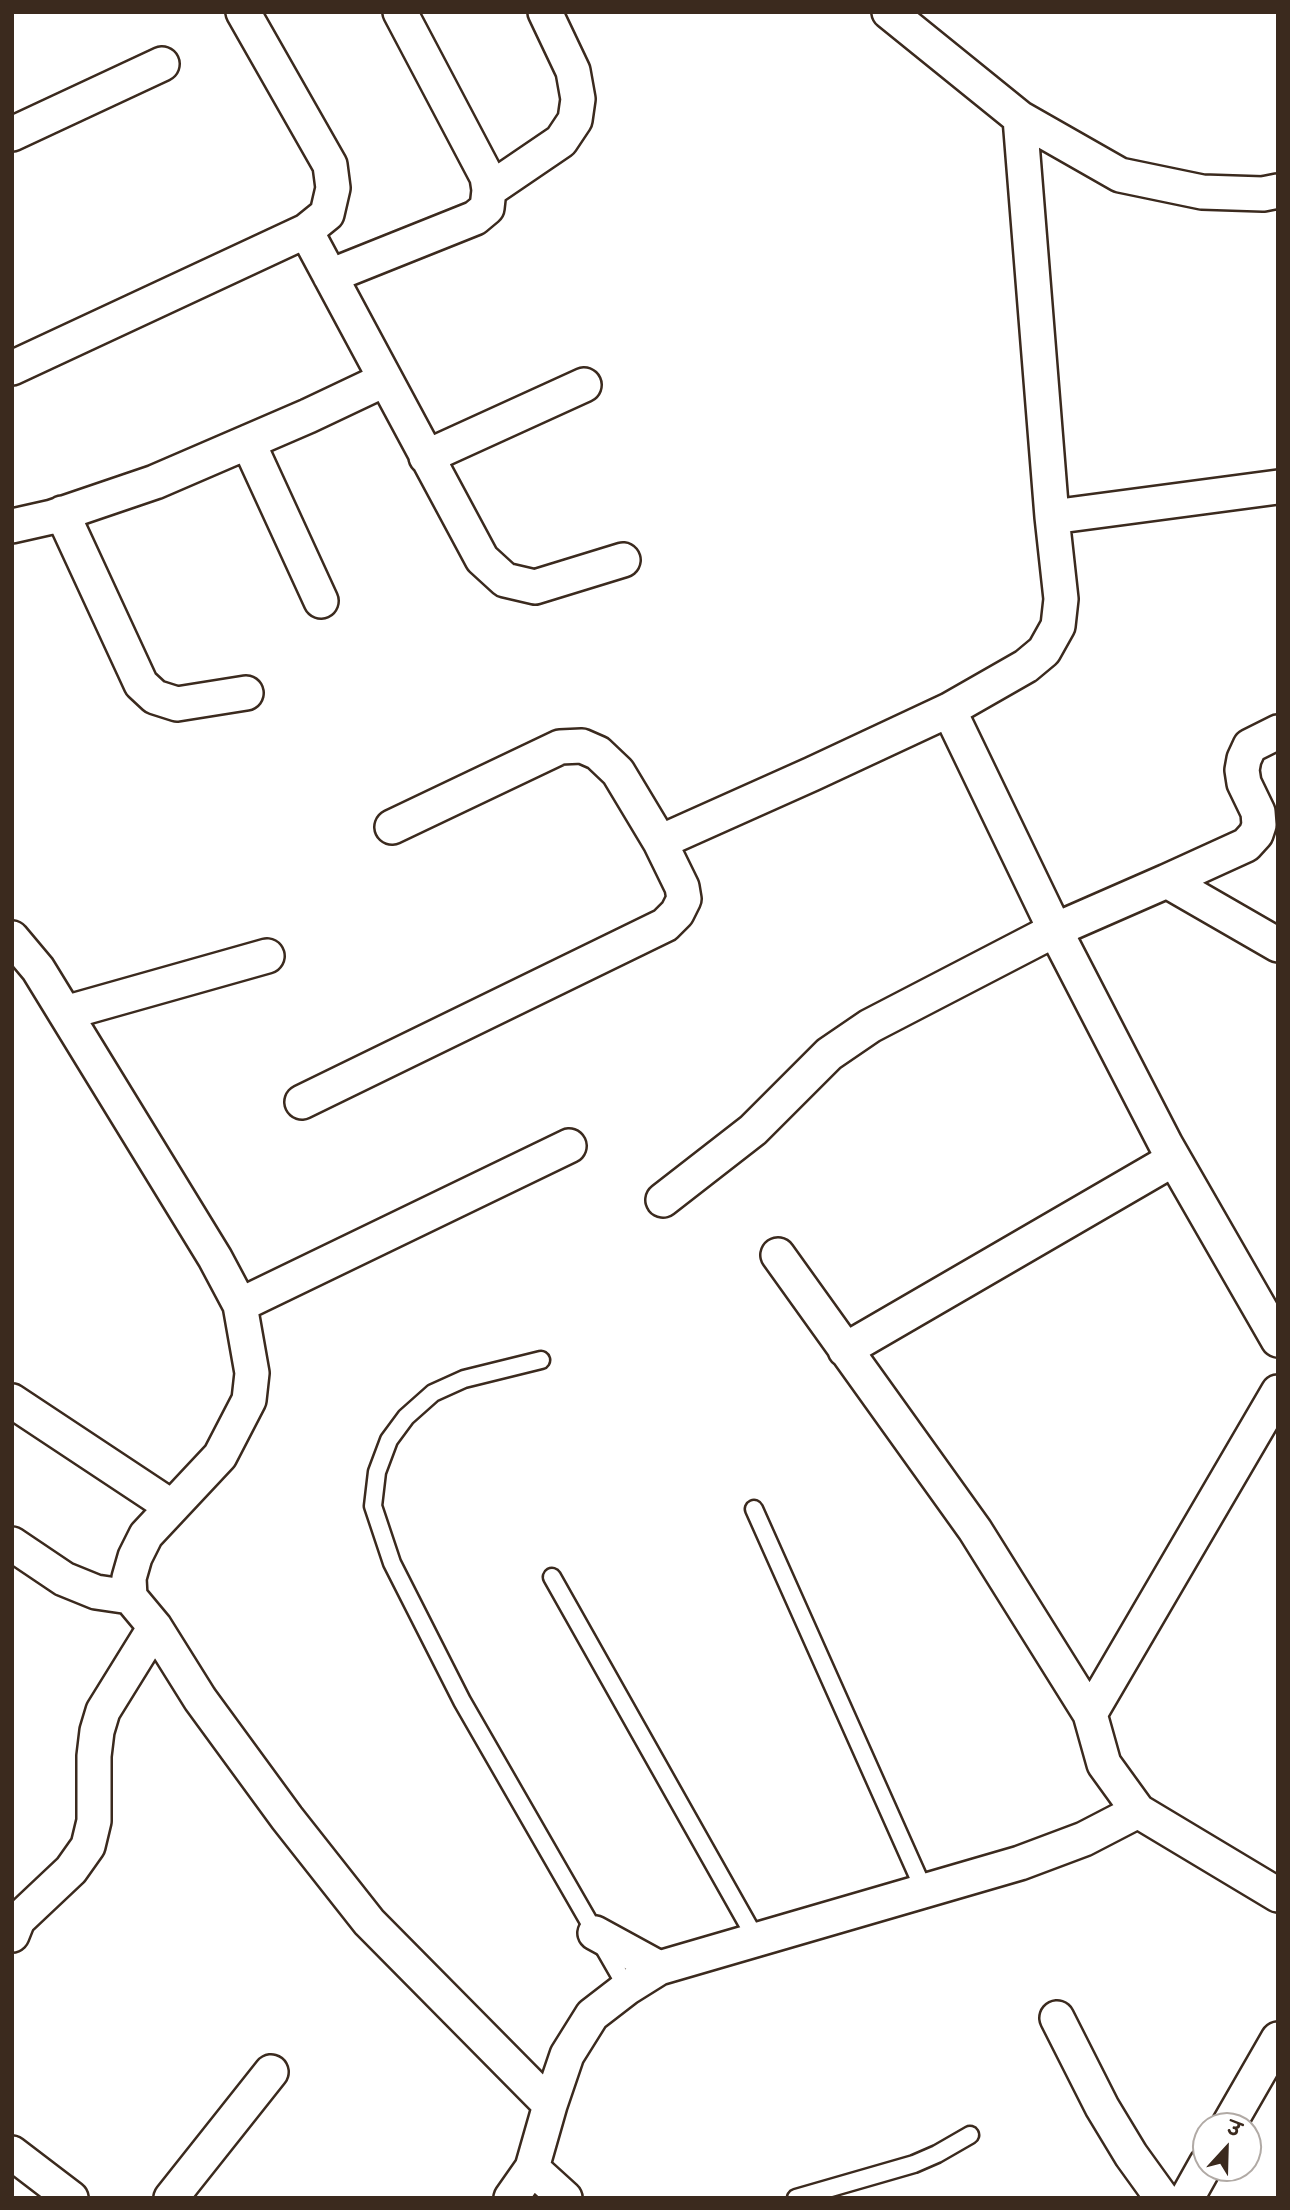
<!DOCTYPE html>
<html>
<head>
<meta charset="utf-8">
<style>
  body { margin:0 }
  #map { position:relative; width:1290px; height:2210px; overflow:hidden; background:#fff; font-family:"Shantell Sans","Playpen Sans Deva",sans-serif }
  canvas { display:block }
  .frame { position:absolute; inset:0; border:14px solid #3b2a1e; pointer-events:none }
  .north { position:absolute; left:1192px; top:2112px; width:70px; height:70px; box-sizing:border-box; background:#fff; border:2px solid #b1aaa5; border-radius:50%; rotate:22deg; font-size:19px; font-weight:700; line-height:28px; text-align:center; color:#3b2a1e }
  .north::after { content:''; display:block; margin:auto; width:24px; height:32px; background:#3b2a1e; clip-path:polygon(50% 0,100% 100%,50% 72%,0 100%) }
</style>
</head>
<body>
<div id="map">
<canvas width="1290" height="2210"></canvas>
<div class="frame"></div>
<div class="north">उ</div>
</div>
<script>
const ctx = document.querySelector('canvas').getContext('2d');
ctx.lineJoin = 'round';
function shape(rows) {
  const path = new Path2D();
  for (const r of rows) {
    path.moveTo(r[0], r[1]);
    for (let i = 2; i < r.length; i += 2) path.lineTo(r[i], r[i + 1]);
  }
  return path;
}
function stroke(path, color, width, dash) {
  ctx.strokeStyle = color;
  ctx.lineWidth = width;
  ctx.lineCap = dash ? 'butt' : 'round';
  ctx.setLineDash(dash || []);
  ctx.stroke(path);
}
const lane = shape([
  [541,1360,464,1379,433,1393,406,1417,389,1440,377,1472,373,1506,392,1563,462,1701,627,1988],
  [754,1509,924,1890],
  [552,1577,756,1939],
  [796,2198,914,2164,937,2154,970,2135]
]);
const street = shape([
  [243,12,330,165,333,188,327,214,306,231,482,559,505,580,535,587,623,560],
  [889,12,1020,118,1120,175,1202,192,1263,194,1278,191],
  [12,134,162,64],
  [489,190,561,141,575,120,578,99,573,71,545,12],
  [330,276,475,218,487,208,489,190,487,177,400,12],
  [12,368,306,231],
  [248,442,321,601],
  [426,457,584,385],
  [62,513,141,684,155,697,177,704,246,693],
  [1052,517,1278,487],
  [12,526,52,517,155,482,308,416,384,380],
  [949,710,1055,930,1166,1145,1278,1340],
  [392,827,560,747,582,746,598,753,618,772,660,842,812,774,949,710,1026,666,1044,651,1058,626,1061,599,1052,517,1020,118],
  [1167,881,1246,845,1256,834,1259,825,1258,812,1244,783,1242,770,1244,759,1250,746,1278,732],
  [12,938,38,969,215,1258,240,1305,252,1373,249,1400,220,1456,146,1535,135,1557,129,1578,130,1597,155,1627,200,1699,287,1818,369,1922,550,2105],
  [65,1013,267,956],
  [302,1102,665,925,677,913,684,899,682,887,660,842],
  [663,1200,753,1130,829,1054,870,1026,1055,930,1167,881,1278,945],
  [778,1255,975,1530,1090,1714],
  [240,1305,569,1146],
  [845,1350,1174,1159],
  [12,1401,172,1507],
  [12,1544,64,1579,96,1592,130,1597],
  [1138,1811,1104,1764,1090,1714,1278,1392],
  [595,1933,659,1968],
  [12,1935,18,1920,71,1870,88,1846,94,1821,94,1756,97,1731,103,1711,155,1627],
  [1057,2018,1102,2107,1131,2155,1162,2198],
  [1228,2126,1278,2039],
  [12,2153,71,2198],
  [532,2168,550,2105,567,2055,592,2015,627,1988,659,1968,1020,1863,1084,1839,1138,1811,1278,1895],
  [171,2198,271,2072],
  [511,2198,532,2168,565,2198],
  [1187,2198,1206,2164]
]);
stroke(lane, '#3b2a1e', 21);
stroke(street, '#3b2a1e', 38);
stroke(lane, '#fff', 16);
stroke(street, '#fff', 33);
</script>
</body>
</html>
